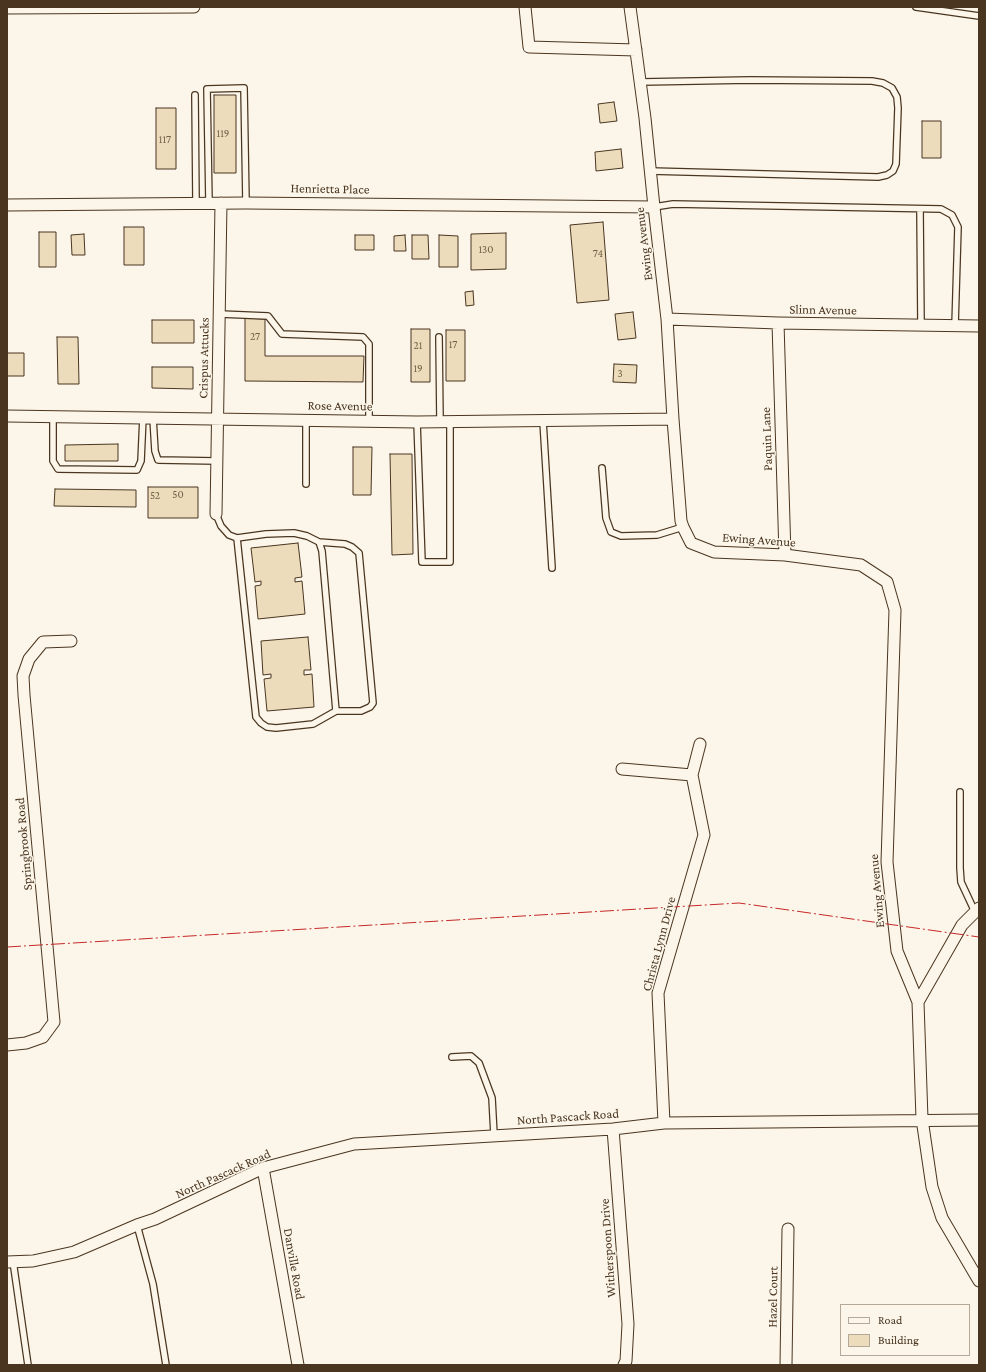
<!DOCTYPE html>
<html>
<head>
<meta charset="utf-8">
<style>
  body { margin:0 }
  #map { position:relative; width:986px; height:1372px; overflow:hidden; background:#fbf6e9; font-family:"Crimson Pro",serif }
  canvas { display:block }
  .frame { position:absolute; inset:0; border:8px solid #4a3520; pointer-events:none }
  .legend { position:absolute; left:840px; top:1304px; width:130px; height:52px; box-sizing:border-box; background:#fbf6e9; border:1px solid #b4a999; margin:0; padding:5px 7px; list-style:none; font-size:12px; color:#4a3520 }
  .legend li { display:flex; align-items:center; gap:8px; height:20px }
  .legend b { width:20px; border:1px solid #b4a999 }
</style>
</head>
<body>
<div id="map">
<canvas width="986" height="1372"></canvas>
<div class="frame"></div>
<ul class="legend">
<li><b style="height:5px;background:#fbf6e9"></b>Road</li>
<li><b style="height:11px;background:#ecdcbc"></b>Building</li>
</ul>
</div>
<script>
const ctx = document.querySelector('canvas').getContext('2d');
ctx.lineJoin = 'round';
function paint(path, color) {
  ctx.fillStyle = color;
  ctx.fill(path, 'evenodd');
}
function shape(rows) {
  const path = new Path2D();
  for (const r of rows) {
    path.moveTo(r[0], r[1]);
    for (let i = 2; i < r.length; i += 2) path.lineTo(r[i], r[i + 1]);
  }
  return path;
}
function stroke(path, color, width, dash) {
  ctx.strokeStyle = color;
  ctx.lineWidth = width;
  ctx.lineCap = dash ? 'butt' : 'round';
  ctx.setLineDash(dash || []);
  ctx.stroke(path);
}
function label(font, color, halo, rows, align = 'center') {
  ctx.font = font + ' "Crimson Pro",serif';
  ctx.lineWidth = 3;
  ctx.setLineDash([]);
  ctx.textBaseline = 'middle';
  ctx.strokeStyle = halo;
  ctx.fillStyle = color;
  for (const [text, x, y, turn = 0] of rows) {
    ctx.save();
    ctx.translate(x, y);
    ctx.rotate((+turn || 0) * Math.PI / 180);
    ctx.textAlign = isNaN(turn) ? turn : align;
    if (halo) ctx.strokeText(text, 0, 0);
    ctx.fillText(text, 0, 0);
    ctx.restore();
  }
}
const building = shape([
  [214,95,236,95,236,173,214,173,214,95],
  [614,102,617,121,600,123,598,104,614,102],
  [156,108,176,108,176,169,156,169,156,108],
  [922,121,941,121,941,158,922,158,922,121],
  [621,149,623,168,596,171,595,152,621,149],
  [603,222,609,300,577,303,570,225,603,222],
  [124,227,144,227,144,265,124,265,124,227],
  [39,232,56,232,56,267,39,267,39,232],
  [506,233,506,269,471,270,471,234,506,233],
  [84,234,85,255,72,255,71,235,84,234],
  [355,235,374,235,374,250,355,250,355,235],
  [405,235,406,251,394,251,394,236,405,235],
  [412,235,428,235,429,259,412,259,412,235],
  [439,235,458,236,458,267,439,267,439,235],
  [473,291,474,305,466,306,465,292,473,291],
  [633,312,636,338,618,340,615,314,633,312],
  [245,318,265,319,265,356,364,356,363,382,245,381,245,318],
  [152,320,194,320,194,343,152,343,152,320],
  [411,329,430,329,430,382,411,382,411,329],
  [446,330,465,330,465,381,446,381,446,330],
  [57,337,78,337,79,384,58,384,57,337],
  [7,353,24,353,24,376,7,376,7,353],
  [614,364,637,365,636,383,613,382,614,364],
  [152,367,193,367,193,389,152,388,152,367],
  [118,444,118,461,65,461,65,445,118,444],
  [353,447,372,447,371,495,353,495,353,447],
  [390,454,412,454,413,554,392,555,390,454],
  [148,487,198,487,198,518,148,518,148,487],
  [55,489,136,490,136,507,54,506,55,489],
  [298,543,302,577,295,578,295,582,302,581,305,614,258,619,255,586,261,585,261,581,255,582,251,548,298,543],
  [308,637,311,670,304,670,304,675,312,674,314,707,267,711,264,679,271,678,271,674,263,675,261,641,308,637]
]);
paint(building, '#ecdcbc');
stroke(building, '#4a3520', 1);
const lane = shape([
  [916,7,979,16],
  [641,82,750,80,872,81,883,83,892,88,897,97,898,108,896,164,893,171,887,175,878,177,650,171],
  [195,95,196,203],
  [209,203,207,89,244,88,246,203],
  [654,207,673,204,941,209,952,215,958,227,955,326],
  [920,209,921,326],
  [220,314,268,316,282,334,363,337,369,344,369,421],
  [439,337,440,422],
  [53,416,53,461,58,469,137,470,141,461,143,417],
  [153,418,155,451,158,460,217,461],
  [543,421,552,568],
  [417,422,422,562,450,562,450,422],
  [602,468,606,518,611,532,621,536,657,535,683,527],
  [306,484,306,420],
  [216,514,221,526,229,535,237,538,256,717,261,723,267,727,276,728,313,724,336,711,322,551,319,542,307,536,294,533,266,534,237,538],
  [319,542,345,544,352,547,359,553,373,703,370,707,361,711,336,711],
  [960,792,960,868,961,882,975,912],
  [452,1057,471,1056,479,1063,492,1098,494,1135],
  [137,1225,153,1284,166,1365],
  [13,1261,28,1365]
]);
const street = shape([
  [525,7,529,47,636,50],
  [630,7,645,118,654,207,667,319,673,419,681,521,683,527,691,543,714,552,785,555,861,565,887,582,895,610,887,862,897,951,918,1002],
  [7,8,194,7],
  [7,205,246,203,654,207],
  [667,319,778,323,979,326],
  [778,323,785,555],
  [7,416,417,422,673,419],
  [216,514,221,203],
  [622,769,692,775],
  [979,908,962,925,918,1002,922,1119,932,1187,942,1218,979,1281],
  [7,1045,26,1043,43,1037,54,1022,24,695,23,676,29,659,43,642,71,641],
  [664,1123,658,993,704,835,692,775,700,744],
  [613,1129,628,1324,626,1361,624,1365],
  [263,1168,298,1365],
  [7,1262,33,1261,74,1252,137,1225,155,1219,263,1168,354,1144,613,1129,664,1123,979,1120],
  [786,1365,788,1229]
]);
stroke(lane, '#4a3520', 8);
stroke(street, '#4a3520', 13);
stroke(lane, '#fbf6e9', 5.5);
stroke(street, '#fbf6e9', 11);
stroke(shape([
  [7,947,739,903,979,937]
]), '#c62828', 1, [14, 3, 2, 3]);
label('11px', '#725f47', null, [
  ["119",223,134],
  ["117",165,140],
  ["130",486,250],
  ["74",598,254],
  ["27",255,337],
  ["17",453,345],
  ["21",418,346],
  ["19",418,369],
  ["3",620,374],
  ["50",178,495],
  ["52",155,496]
]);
label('13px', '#4a3520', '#fbf6e9', [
  ["Henrietta Place",330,189,1],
  ["Ewing Avenue",644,244,-97],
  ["Slinn Avenue",823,310,1],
  ["Crispus Attucks",204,358,-89],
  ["Rose Avenue",340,406,1],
  ["Paquin Lane",767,439,-92],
  ["Ewing Avenue",759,540,4],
  ["Springbrook Road",24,844,-95],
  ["Ewing Avenue",877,891,-95],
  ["Christa Lynn Drive",659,944,-75],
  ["North Pascack Road",568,1117,-4],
  ["North Pascack Road",223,1174,-24],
  ["Witherspoon Drive",608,1248,-94],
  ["Danville Road",294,1264,80],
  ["Hazel Court",773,1297,-89]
]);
</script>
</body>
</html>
